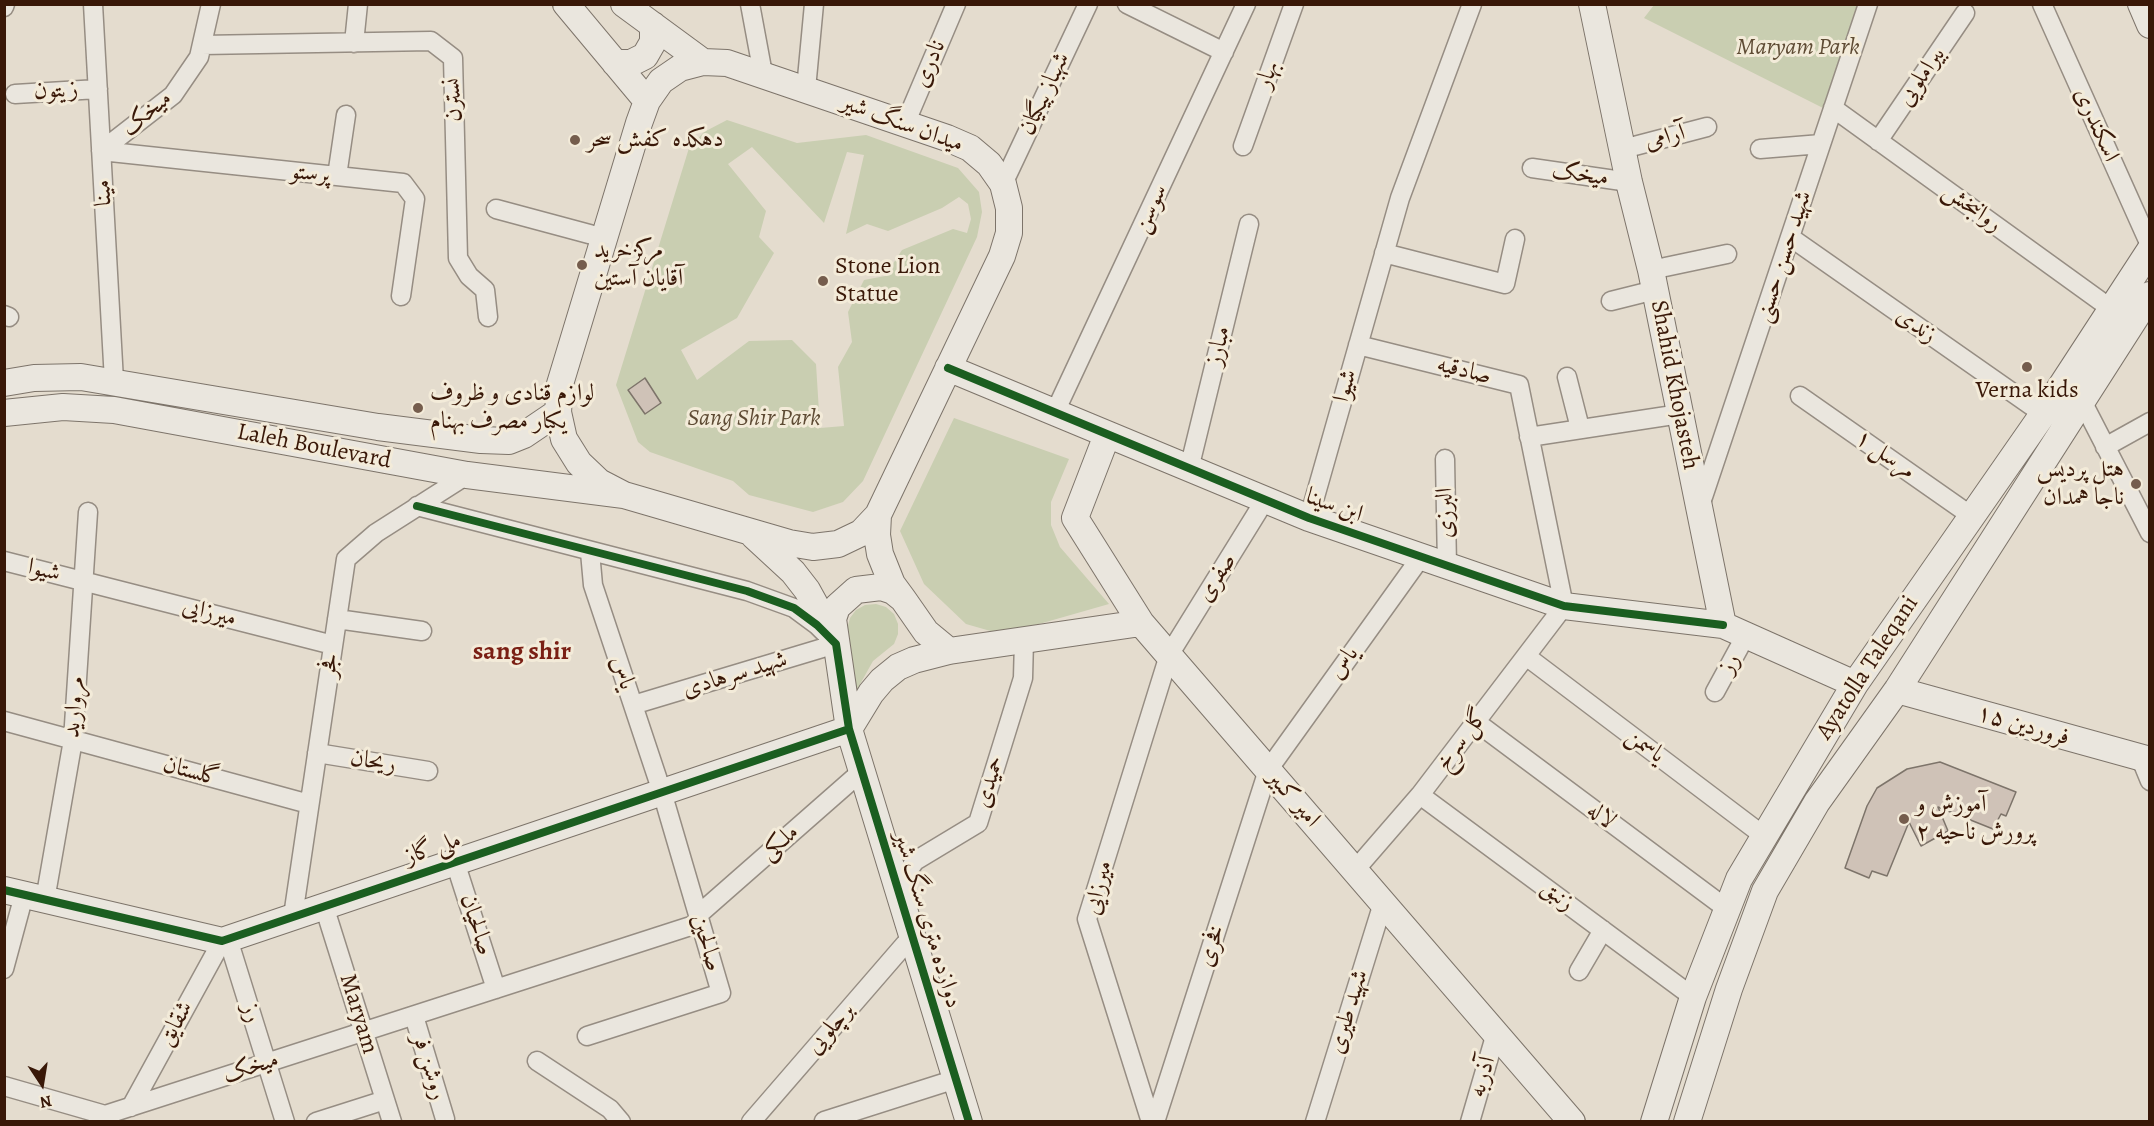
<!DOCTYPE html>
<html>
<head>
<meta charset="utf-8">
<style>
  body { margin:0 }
  #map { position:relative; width:2154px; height:1126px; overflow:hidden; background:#e4dcce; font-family:Alegreya,serif }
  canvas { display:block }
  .frame { position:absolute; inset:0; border:6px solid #391808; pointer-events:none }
  .north { position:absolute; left:12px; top:1054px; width:60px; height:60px; -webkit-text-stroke:4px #f3ebd9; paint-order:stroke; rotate:168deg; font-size:16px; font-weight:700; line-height:24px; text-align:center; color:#391808 }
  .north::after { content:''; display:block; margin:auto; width:21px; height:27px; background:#391808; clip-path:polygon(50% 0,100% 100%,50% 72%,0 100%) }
</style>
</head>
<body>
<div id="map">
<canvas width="2154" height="1126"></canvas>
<div class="frame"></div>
<div class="north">N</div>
</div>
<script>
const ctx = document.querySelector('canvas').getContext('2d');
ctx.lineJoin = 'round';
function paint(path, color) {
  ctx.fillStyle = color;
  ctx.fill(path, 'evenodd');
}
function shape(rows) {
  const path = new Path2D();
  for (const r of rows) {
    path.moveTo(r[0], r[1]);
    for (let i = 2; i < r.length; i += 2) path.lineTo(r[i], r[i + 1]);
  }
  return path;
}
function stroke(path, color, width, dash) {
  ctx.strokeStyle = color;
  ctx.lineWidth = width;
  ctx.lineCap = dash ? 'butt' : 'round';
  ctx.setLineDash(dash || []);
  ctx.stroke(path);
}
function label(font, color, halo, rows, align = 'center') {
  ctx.font = font + ' Alegreya,Amiri,serif';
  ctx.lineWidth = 6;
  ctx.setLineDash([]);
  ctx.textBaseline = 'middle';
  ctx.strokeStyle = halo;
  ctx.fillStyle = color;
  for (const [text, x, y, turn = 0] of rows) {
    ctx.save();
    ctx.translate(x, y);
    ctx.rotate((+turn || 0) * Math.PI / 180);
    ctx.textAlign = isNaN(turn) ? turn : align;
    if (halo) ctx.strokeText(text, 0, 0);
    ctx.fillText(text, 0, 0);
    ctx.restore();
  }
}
paint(shape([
  [1654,5,1857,5,1825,109,1644,18],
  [727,120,797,143,866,135,958,168,979,192,982,212,977,237,863,481,843,502,813,512,749,495,733,481,650,452,638,442,616,385,689,148,704,132],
  [752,147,824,223,847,152,864,155,846,234,867,224,888,231,942,208,959,197,968,204,971,219,967,233,953,229,902,250,885,276,864,280,848,312,852,342,838,367,844,426,820,428,816,364,792,340,749,341,697,380,681,350,737,318,774,253,759,237,766,211,728,164],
  [954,418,1069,459,1051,502,1051,525,1060,547,1109,604,1018,630,994,632,966,624,924,584,900,531],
  [876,604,886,607,894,614,898,624,898,634,894,644,873,661,854,695,852,655,847,629,850,618,856,610,865,605]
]), '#c9ceb1');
const building = shape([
  [645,378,661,403,645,414,628,390,645,378],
  [1940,762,2016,792,2006,816,2001,814,1993,829,1938,807,1948,831,1921,846,1909,822,1887,876,1872,871,1869,878,1845,868,1867,806,1877,788,1907,769,1940,762]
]);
paint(building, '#cfc2b7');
stroke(building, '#7d746a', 1.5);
const street = shape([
  [93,4,114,381],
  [750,4,763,74],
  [1127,4,1224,52],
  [2042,4,2150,245],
  [4,7,5,4],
  [354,43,358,4],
  [202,45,431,41,453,58,458,258,469,276,485,290,488,317],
  [806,89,814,4],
  [15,94,98,89],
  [1833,108,2110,308],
  [905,124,956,4],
  [1878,141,1965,13],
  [1243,146,1294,4],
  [1623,149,1707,127],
  [1760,149,1821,144],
  [101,151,403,183,415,199,401,296],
  [101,151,173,95,199,57,211,4],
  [1532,168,1629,182],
  [337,176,346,115],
  [1003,184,1088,4],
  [496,209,604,238],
  [1790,237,2043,414],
  [1384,253,1505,284,1515,239],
  [1651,270,1727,254],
  [1611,301,1655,290],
  [4,315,9,317],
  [1567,377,1580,428],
  [1800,396,1970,515],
  [2082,401,2150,533],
  [1055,412,1246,4],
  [1529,437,1680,414],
  [2105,447,2150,422],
  [1445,459,1447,566],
  [1189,469,1249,224],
  [417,506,747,591,794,608,817,625,836,644,633,705],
  [1700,506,1868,4],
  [1309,518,1400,198,1472,4],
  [4,561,333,645],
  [337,619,422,631],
  [1526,656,1764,836],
  [1715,692,1746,635],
  [4,721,309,804],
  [1476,722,1727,909],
  [317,753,428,771],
  [2141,759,2150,781],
  [1420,795,1693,997],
  [455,862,496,989],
  [1355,870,1420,795,1564,606,1519,385,1358,345],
  [897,887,915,861,978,823,1023,678,1024,640],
  [45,900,73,740,88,512],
  [324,906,392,1122],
  [698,915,862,771],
  [293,916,346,559,376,533,467,475],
  [228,939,285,1122],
  [4,969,24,895],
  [1579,971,1603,930],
  [414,1016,445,1119],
  [587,1036,721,993,662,792,593,585,590,552],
  [537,1061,610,1109,621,1122],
  [4,1086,105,1115,700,923],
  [131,1107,222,941],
  [824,1121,956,1079],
  [316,1122,385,1100],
  [751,1122,912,936],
  [1151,1122,1087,919,1169,655,1265,500],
  [1155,1122,1268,770,1421,557],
  [1315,1122,1383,903],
  [1470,1122,1496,1033]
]);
const secondary = shape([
  [566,4,647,101],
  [624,4,703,62],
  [1592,4,1629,182,1651,270,1723,625],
  [2141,4,2150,25],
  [615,63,631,63,645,56,653,42,653,25],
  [948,368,1309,518,1564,606,1723,625,1855,684],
  [4,383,34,378,81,377,378,427,481,440,509,441,524,435,558,412],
  [4,413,63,407,114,410,467,475,624,495,789,543,813,547,838,544,861,533,878,515,1002,256,1009,233,1009,208,1003,184,989,164,970,148,947,138,727,63,703,62,680,68,661,81,647,101,639,123,560,384,558,412,564,439,579,463,599,482,624,495],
  [1107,435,1075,518,1141,623],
  [878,515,877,535,880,554,892,584,903,599],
  [754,536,793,572,807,590,834,639],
  [949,651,926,632,903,599,893,591,881,587,856,590,837,607,833,619,849,729,969,1122],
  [1897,690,2150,760],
  [849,729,871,693,882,680,898,667,914,660,949,651,1141,623,1572,1122],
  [4,890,222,941,849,729],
  [1654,1122,1693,997,1739,879,1855,684,2043,414,2150,250],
  [1687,1122,1729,989,1765,891,1817,802,1897,690,2150,295]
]);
stroke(street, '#968d83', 21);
stroke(secondary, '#7d746a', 28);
stroke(street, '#eae6de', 18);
stroke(secondary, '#eae6de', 26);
stroke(shape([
  [948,368,1309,518,1564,606,1723,625],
  [417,506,747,591,794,608,817,625,836,644,849,729,969,1122],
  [4,890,222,941,849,729]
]), '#1b5e20', 8);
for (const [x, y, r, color] of [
  [575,140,6,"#755d4d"],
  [582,265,6,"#755d4d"],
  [823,281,6,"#755d4d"],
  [2027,367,6,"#755d4d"],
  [418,408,6,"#755d4d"],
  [2136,484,6,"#755d4d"],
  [1904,819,6,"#755d4d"]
]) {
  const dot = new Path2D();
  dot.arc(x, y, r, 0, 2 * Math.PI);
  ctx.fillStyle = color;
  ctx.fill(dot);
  stroke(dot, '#f3ebd9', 2);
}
label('italic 24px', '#5e4b34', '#f3ebd9', [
  ["Maryam Park",1798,48],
  ["Sang Shir Park",754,419]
]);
label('24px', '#391808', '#f3ebd9', [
  ["نادری",930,64,-67],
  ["بهار",1268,75,-70],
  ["بیراملویی",1922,77,-56],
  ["زیتون",56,91,-3],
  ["شهباز بیگیان",1045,94,-65],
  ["نسترن",454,100,-92],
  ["میخک",147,114,-40],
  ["میدان سنگ شیر",902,124,20],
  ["اسکندری",2096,125,66],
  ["آرامی",1665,138,-15],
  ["پرستو",310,174,6],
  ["میخک",1580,175,8],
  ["مینا",104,193,-93],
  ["روانبخش",1972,208,36],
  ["سوسن",1151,209,-65],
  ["شهید حسن حسنی",1784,257,-72],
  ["زندی",1916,326,35],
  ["مبارز",1219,346,-76],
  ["صادقیه",1464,371,14],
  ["Shahid Khojasteh",1674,385,79],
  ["شیوا",1346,386,-74],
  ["Laleh Boulevard",314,447,11],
  ["مرسل ۱",1885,455,35],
  ["ابن سینا",1334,506,20],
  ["البرزی",1446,513,-91],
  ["شیوا",44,571,14],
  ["صفری",1217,578,-58],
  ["میرزایی",209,613,14],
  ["یاس",1344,663,-54],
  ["رز",1730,664,-61],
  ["فجر",330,665,-81],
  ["Ayatolla Taleqani",1868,668,-57],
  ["یاس",622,673,72],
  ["شهید سرهادی",735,675,-17],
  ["مروارید",75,707,-85],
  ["۱۵ فروردین",2023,726,16],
  ["گل سرخ",1462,740,-53],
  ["یاسمن",1645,746,37],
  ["ریحان",373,762,9],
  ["گلستان",191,772,15],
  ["حمیدی",990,782,-73],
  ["امیر کبیر",1293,799,49],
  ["لاله",1601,816,37],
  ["ملکی",780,843,-41],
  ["ملی گاز",433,849,-19],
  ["میرزایی",1099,888,-76],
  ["زنبق",1557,896,37],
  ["دوازده متری سنگ شیر",927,920,73],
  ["صالحیان",476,925,72],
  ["صالحین",706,943,74],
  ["فخری",1212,946,-72],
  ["شهید طیری",1349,1012,-73],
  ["رز",251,1013,72],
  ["Maryam",358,1014,73],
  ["شقایق",176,1024,-61],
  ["برچلویی",831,1029,-49],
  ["روشن فر",429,1067,73],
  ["میخک",251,1068,-18],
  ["آذربه",1483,1077,-73]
]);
label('24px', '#391808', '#f3ebd9', [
  ["دهکده کفش سحر",587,140],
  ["مرکزخرید",594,251],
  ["آقایان آستین",594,279],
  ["Stone Lion",835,267],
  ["Statue",835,295],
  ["Verna kids",2027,391,"center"],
  ["لوازم قنادی و ظروف",430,394],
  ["یکبار مصرف بهنام",430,422],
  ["هتل پردیس",2124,470,"right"],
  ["ناجا همدان",2124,498,"right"],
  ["آموزش و",1916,805],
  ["پرورش ناحیه ۲",1916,833]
], 'left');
label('bold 26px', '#7a1f14', '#f3ebd9', [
  ["sang shir",522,653]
]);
</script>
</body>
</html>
